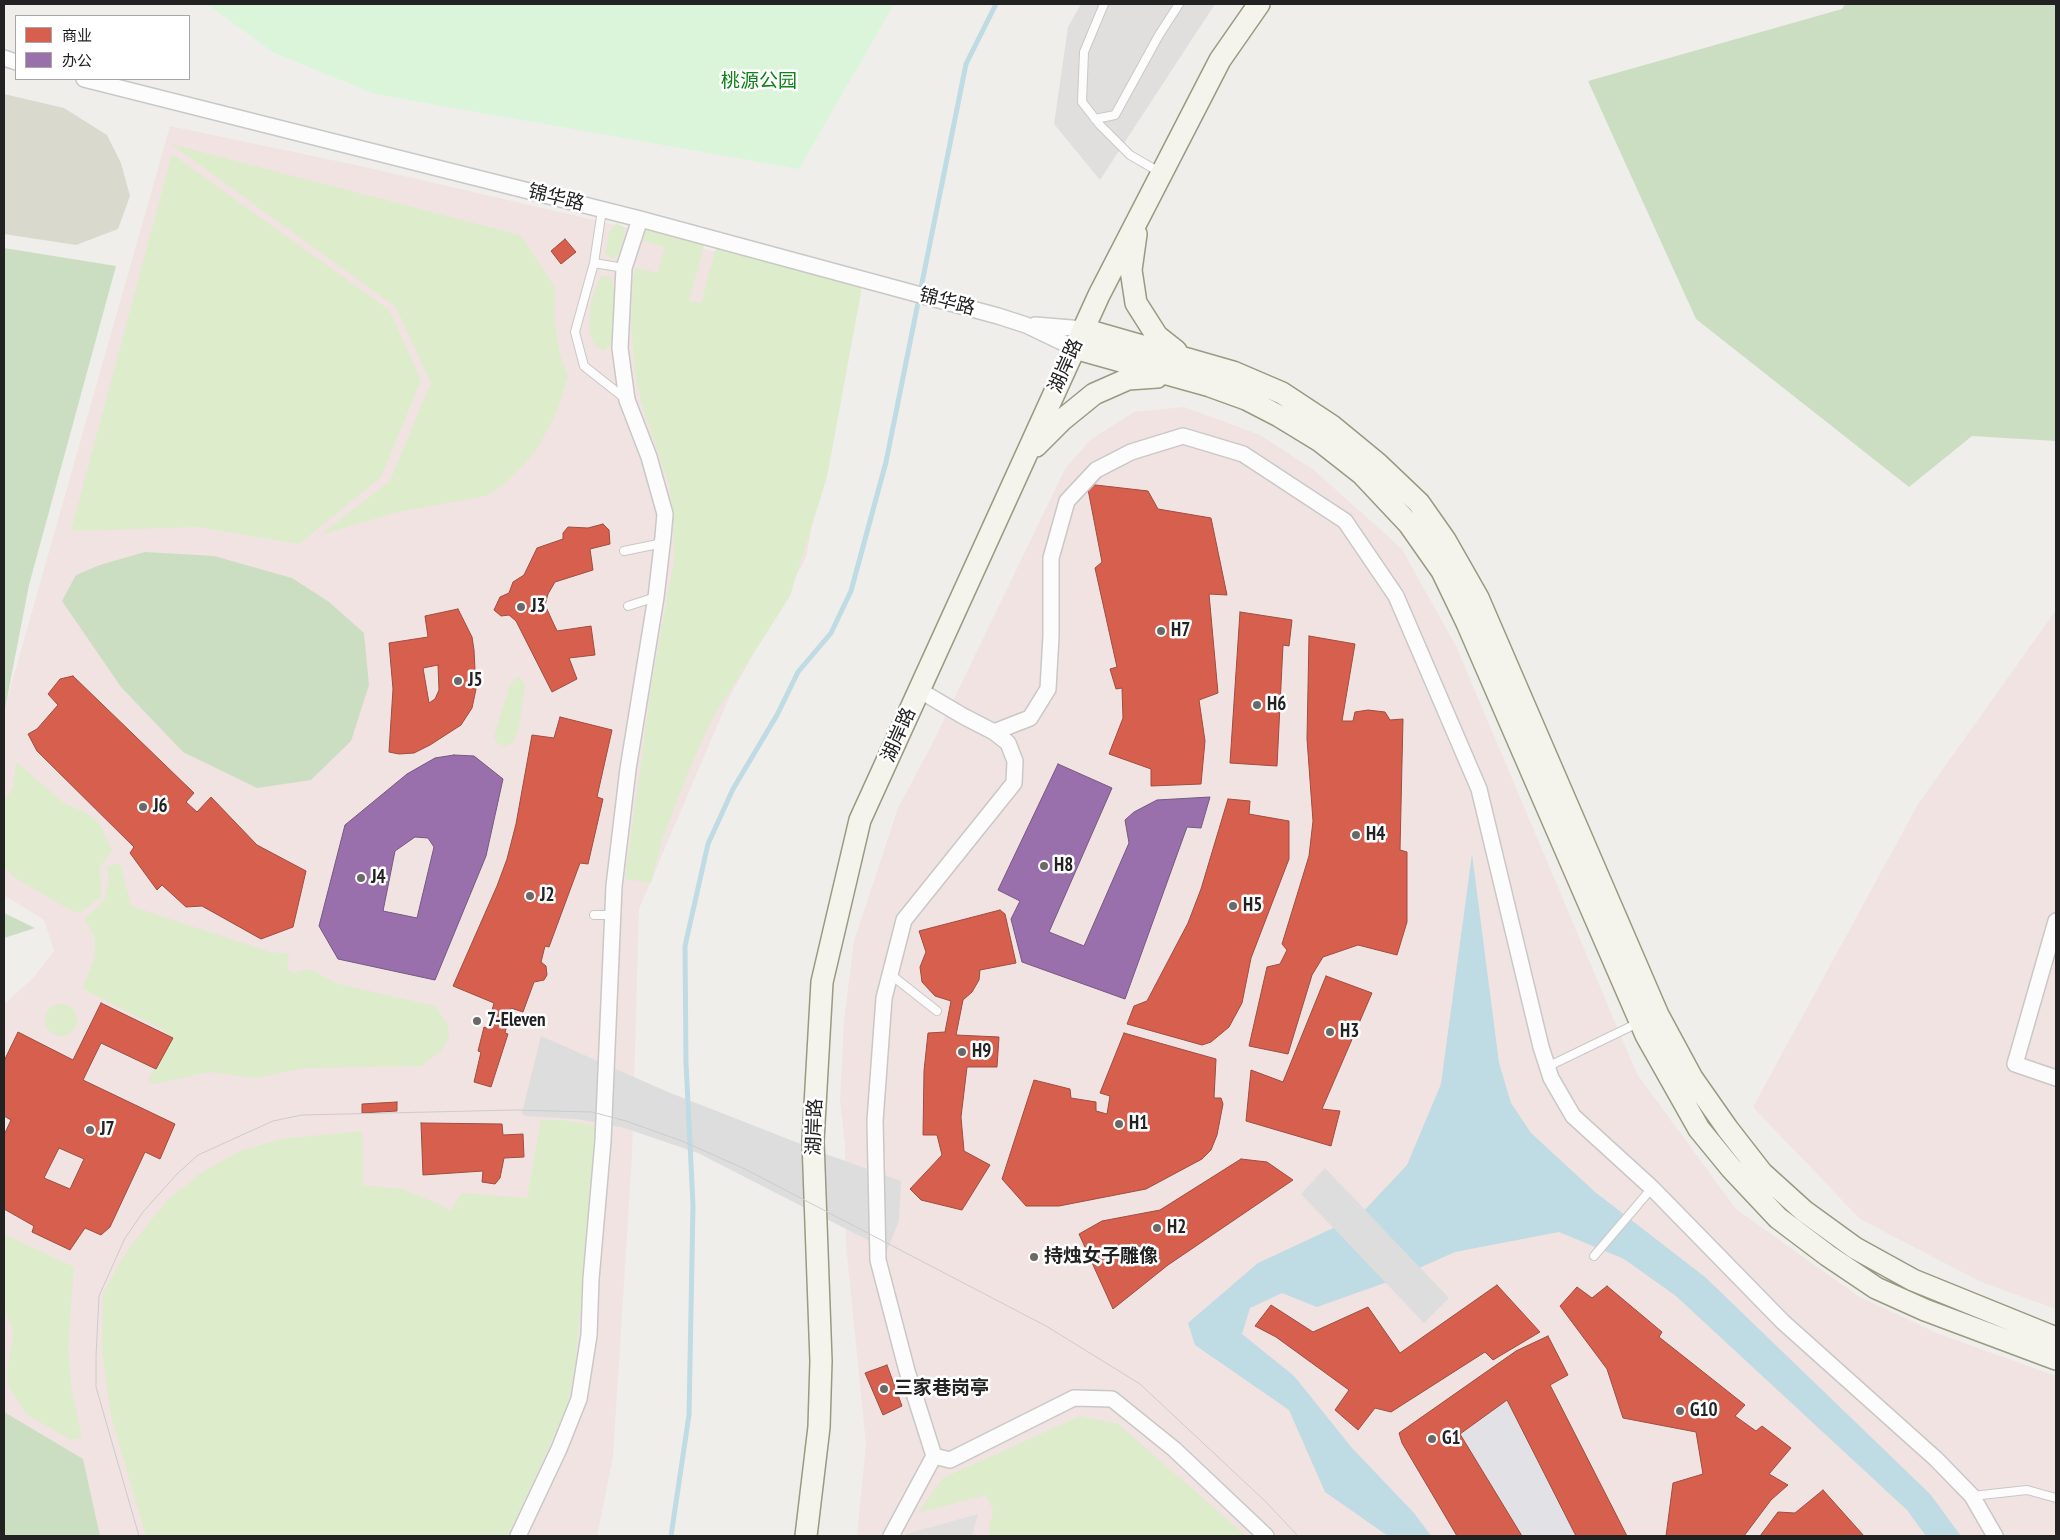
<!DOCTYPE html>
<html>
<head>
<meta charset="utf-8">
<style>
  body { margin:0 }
  #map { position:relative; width:2060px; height:1540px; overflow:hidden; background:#f0eeeb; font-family:"PT Sans Narrow","Noto Sans SC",sans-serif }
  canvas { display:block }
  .frame { position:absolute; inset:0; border:5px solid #222; pointer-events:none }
  .legend { position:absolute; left:15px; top:15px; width:175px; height:65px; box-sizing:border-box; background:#fff; border:1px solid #a7a7a7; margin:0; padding:6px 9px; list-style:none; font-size:15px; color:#222 }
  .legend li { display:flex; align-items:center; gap:10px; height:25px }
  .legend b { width:25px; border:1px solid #a7a7a7 }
</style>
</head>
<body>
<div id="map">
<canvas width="2060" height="1540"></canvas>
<div class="frame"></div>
<ul class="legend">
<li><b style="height:14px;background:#d6604d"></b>商业</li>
<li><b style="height:14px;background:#9970ab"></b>办公</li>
</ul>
</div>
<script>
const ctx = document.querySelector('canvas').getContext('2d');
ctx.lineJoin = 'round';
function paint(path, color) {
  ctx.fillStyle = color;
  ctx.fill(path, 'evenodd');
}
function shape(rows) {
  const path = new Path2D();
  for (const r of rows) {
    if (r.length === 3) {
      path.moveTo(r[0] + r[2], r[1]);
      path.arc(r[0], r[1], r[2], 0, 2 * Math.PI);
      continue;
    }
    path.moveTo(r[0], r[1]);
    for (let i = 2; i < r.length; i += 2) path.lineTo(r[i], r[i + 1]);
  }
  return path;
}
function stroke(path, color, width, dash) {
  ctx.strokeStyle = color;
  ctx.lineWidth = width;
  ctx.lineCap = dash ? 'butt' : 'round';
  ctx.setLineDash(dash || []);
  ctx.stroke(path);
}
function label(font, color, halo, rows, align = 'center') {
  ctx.font = font + ' "PT Sans Narrow","Noto Sans SC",sans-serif';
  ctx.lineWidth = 5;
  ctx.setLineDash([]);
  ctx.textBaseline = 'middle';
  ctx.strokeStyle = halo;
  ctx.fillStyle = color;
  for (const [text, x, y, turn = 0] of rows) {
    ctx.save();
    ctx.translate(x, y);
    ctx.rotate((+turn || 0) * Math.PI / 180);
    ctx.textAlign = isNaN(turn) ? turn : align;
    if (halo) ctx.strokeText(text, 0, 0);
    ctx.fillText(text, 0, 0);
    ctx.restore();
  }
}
paint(shape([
  [170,126,365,167,620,226,854,290,806,558,729,698,639,909,632,1156,613,1457,597,1536,4,1536,4,1004,34,977,54,951,44,920,4,895,4,710],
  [1184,407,1260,435,1314,470,1402,549,1456,646,1637,1074,1736,1209,1858,1296,1939,1334,2056,1376,2056,1536,857,1536,866,1444,846,1246,845,1144,840,1101,844,1021,854,941,898,808,932,744,1065,469,1090,440,1134,412],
  [2056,610,2056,1309,1981,1282,1860,1219,1753,1107,1918,804]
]), '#f1e3e1');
paint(shape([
  [4,94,64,108,107,135,121,163,130,196,118,229,76,245,4,234]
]), '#d9d9cd');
paint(shape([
  [171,144,520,235,555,287,554,319,560,355,568,377,557,411,536,451,505,484,486,496,394,513,320,535,390,481,431,383,396,307],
  [172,154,389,310,421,380,381,477,299,544,198,527,71,531],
  [616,223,625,228,625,233,619,254,613,259,605,254,609,233],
  [646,229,704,245,689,301,701,303,716,248,862,287,827,477,790,596,713,717,689,770,662,840,651,883,625,879,652,682,674,560,673,513,669,484,641,402,635,372,631,323,633,279,636,268,658,273,665,247,643,241],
  [604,275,611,277,614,287,614,334,612,344,603,351,594,344,590,334,590,319,591,301,600,278],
  [517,677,522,679,525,685,519,727,513,742,507,746,501,745,496,742,494,736,510,685],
  [16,762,65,804,83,811,99,823,112,851,100,866,101,897,82,911,75,912,58,903,14,877,4,867,4,802,13,788],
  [120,863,131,906,270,952,289,954,287,970,294,973,306,969,316,972,335,983,435,1006,448,1025,449,1038,442,1050,421,1066,305,1068,255,1078,209,1072,155,1084,148,1080,172,1038,164,1030,83,989,95,955,95,939,85,919,104,900,109,881,107,866],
  [61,1020,16],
  [541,1120,563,1120,597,1126,575,1366,567,1407,508,1536,146,1536,111,1416,102,1350,103,1293,128,1249,167,1201,202,1172,240,1151,281,1139,362,1131,363,1185,402,1189,439,1204,451,1211,462,1193,527,1198],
  [4,1234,74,1267,68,1348,72,1391,82,1438,71,1440,26,1414,9,1386,7,1374,13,1331,4,1306],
  [1080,1416,1118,1424,1246,1536,988,1536,993,1510,986,1495,918,1513,943,1478]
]), '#ddeccb');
paint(shape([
  [1845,4,2056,4,2056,441,1972,436,1909,487,1696,319,1588,81,1842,9],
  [4,248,116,266,29,585,4,714],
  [145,552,214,556,292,578,329,602,364,633,369,685,351,741,311,780,257,788,183,752,121,687,62,601,76,575,100,565],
  [4,913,35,928,4,938],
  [4,1412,83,1459,100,1536,4,1536]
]), '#cbdec1');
paint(shape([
  [207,4,894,4,799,169,375,94,274,53]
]), '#daf5da');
paint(shape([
  [1081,4,1215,4,1100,180,1054,124,1068,27],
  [978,1514,972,1536,905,1536,906,1534]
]), '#e0dfde');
paint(shape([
  [1507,1400,1576,1536,1522,1536,1460,1434]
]), '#e2e1e5');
paint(shape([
  [1472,854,1499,1063,1511,1103,1531,1133,1595,1192,1705,1277,1930,1494,1961,1536,1926,1536,1907,1510,1676,1296,1624,1259,1559,1232,1455,1252,1390,1281,1317,1307,1282,1293,1250,1308,1242,1334,1294,1376,1352,1448,1414,1513,1431,1536,1388,1536,1325,1492,1289,1410,1195,1345,1188,1323,1258,1263,1359,1216,1407,1165,1441,1084]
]), '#bfdbe3');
paint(shape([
  [541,1036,668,1092,834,1157,901,1181,899,1221,887,1250,698,1153,621,1127,576,1119,525,1116,522,1113],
  [1325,1168,1449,1298,1424,1323,1301,1194]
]), '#dedddd');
const shops = shape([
  [565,239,576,252,561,264,551,251,565,239],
  [1087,484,1148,491,1158,509,1211,518,1227,595,1209,594,1218,693,1199,700,1205,741,1201,784,1151,786,1151,769,1109,754,1123,718,1122,688,1116,689,1110,669,1117,667,1095,568,1102,562,1087,484],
  [603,524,609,530,610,544,590,549,593,570,555,582,548,594,545,605,557,631,591,626,595,655,569,658,577,679,552,692,516,621,509,615,501,616,494,610,500,597,509,593,513,582,524,575,537,548,563,539,563,533,568,527,588,528,603,524],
  [458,609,472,637,474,650,476,689,472,708,461,725,430,745,414,753,399,754,389,752,393,689,389,643,428,637,425,616,458,609],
  [438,665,439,690,435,699,429,703,423,668,438,665],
  [1240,612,1292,620,1289,646,1283,645,1277,766,1230,763,1240,612],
  [1309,636,1355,644,1342,721,1353,721,1355,712,1368,710,1385,712,1390,720,1403,719,1400,850,1407,852,1407,922,1397,955,1358,945,1323,957,1312,975,1288,1054,1249,1046,1267,967,1280,964,1287,950,1282,944,1309,856,1313,821,1307,739,1309,636],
  [73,676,194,793,186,802,197,812,211,797,257,845,306,871,293,927,261,939,202,906,186,907,162,885,157,890,130,853,134,847,37,751,28,734,37,729,58,705,48,694,60,679,73,676],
  [560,717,612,730,597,797,603,799,588,864,580,863,549,947,545,946,541,962,546,966,547,975,544,980,534,982,523,1012,511,1008,505,1033,508,1034,491,1087,474,1082,481,1052,478,1051,484,1027,487,1028,494,1003,453,986,497,886,507,859,516,824,532,735,554,738,560,717],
  [1228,799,1250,801,1249,814,1289,821,1289,859,1251,958,1242,1003,1229,1027,1211,1042,1202,1045,1127,1024,1134,1006,1147,1001,1188,923,1201,889,1228,799],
  [1000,910,1005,914,1016,963,980,970,979,980,972,992,963,1000,956,1035,999,1037,997,1067,967,1067,961,1117,964,1151,990,1165,962,1210,921,1200,910,1189,942,1155,937,1135,923,1135,924,1071,928,1033,945,1032,951,1001,935,996,922,982,920,967,926,952,919,931,1000,910],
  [1326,976,1372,993,1322,1109,1340,1111,1331,1146,1246,1121,1251,1070,1283,1082,1326,976],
  [101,1003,173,1038,156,1069,101,1043,83,1080,175,1124,160,1159,145,1152,110,1227,101,1235,85,1228,70,1250,32,1232,34,1226,4,1209,4,1135,11,1120,4,1116,4,1061,18,1032,73,1060,101,1003],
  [59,1148,84,1159,70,1189,44,1178,59,1148],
  [1124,1033,1216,1059,1214,1098,1221,1098,1223,1104,1217,1135,1211,1150,1202,1159,1146,1189,1059,1206,1026,1206,1002,1179,1034,1080,1070,1089,1071,1098,1096,1102,1096,1111,1107,1114,1110,1096,1100,1093,1124,1033],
  [397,1102,397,1111,362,1113,362,1104,397,1102],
  [421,1123,502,1124,503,1135,523,1134,524,1157,504,1158,500,1178,495,1184,482,1182,483,1171,423,1175,421,1123],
  [1241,1159,1267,1162,1293,1180,1168,1265,1113,1309,1079,1234,1102,1221,1160,1210,1241,1159],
  [1497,1285,1540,1332,1493,1360,1485,1352,1391,1412,1375,1408,1358,1430,1335,1410,1349,1390,1276,1337,1255,1326,1271,1305,1313,1332,1368,1307,1400,1353,1497,1285],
  [1607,1286,1662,1332,1659,1337,1745,1405,1735,1416,1756,1431,1762,1426,1791,1448,1769,1474,1788,1485,1771,1500,1744,1536,1666,1536,1673,1483,1703,1474,1696,1432,1623,1418,1607,1369,1560,1306,1577,1287,1592,1298,1607,1286],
  [1548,1336,1568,1375,1550,1385,1627,1536,1576,1536,1507,1400,1460,1434,1522,1536,1457,1536,1402,1443,1399,1433,1516,1351,1548,1336],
  [887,1365,902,1406,883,1415,865,1373,887,1365],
  [1823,1490,1864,1536,1760,1536,1778,1512,1795,1513,1823,1490]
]);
paint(shops, '#d6604d');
stroke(shops, '#a04d40', 1);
const offices = shape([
  [454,755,474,756,503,779,486,856,435,980,338,959,319,926,345,825,407,774,435,758,454,755],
  [415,837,428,838,434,847,417,918,383,911,395,851,415,837],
  [1058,764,1112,788,1049,932,1084,946,1129,843,1125,820,1134,812,1157,800,1210,797,1201,828,1187,827,1125,999,1022,962,1011,919,1020,901,998,890,1058,764]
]);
paint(offices, '#9970ab');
stroke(offices, '#755982', 1);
stroke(shape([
  [671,1536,689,1415,693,1205,686,1063,685,946,708,844,733,789,777,715,798,672,831,633,851,591,886,462,966,64,996,4]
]), '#bfdbe3', 5);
const lane = shape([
  [1104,4,1084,52,1082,102,1100,125,1130,155,1161,173],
  [1095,119,1115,115,1159,35,1179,4],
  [602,210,594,263,575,332,584,366,627,400],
  [594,263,624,268],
  [624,551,663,543],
  [628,606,656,597],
  [594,915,612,915],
  [890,974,937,1011],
  [1547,1067,1640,1022],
  [1594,1256,1652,1188],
  [1972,1496,2027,1490,2056,1498]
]);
const street = shape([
  [4,58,16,62],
  [84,79,640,219,998,316,1026,325,1074,348],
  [1035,325,1083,329],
  [919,690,963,716,994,732,1008,743,1015,761,1014,783,904,920,884,998,875,1121,878,1260,907,1371,934,1456,950,1460,1074,1398,1112,1399,1174,1449,1266,1536],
  [994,732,1030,718,1048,689,1051,636,1051,558,1067,501,1096,470,1131,452,1183,436,1243,454,1345,521,1396,596,1479,789,1541,1047,1551,1078,1573,1116,1652,1188,1783,1322,1936,1459,1972,1496,1995,1536],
  [2056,921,2015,1064,2056,1078],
  [518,1536,559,1449,579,1399,589,1335,591,1279,603,1141,614,886,628,769,656,597,663,537,665,514,649,457,627,400,620,348,624,268,640,219],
  [891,1536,934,1456]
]);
const secondary = shape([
  [1136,234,1131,270,1136,303,1157,336,1176,351],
  [1083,329,1233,372,1282,393,1332,426,1377,463,1419,503,1445,540,1478,598,1658,1015,1692,1078,1727,1128,1762,1173,1804,1211,1855,1248,1913,1280,2056,1338],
  [1074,348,1210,386,1246,399,1279,416,1320,441,1362,474,1409,524,1442,571,1467,623,1646,1035,1699,1129,1731,1168,1778,1218,1827,1255,1876,1288,1925,1310,2056,1359],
  [1036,446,1062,420,1094,394,1128,379,1157,377],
  [806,1536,819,1427,821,1361,813,1141,822,982,860,820,1099,295,1220,60,1259,4]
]);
stroke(lane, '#c9c8c7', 10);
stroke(street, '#c9c8c7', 18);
stroke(secondary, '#999a82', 24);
stroke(lane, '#fdfcfc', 8);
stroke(street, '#fdfcfc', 15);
stroke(secondary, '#f4f4ed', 21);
stroke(shape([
  [139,1536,96,1387,96,1356,99,1296,125,1238,143,1212,177,1174,198,1155,273,1121,302,1115,515,1110,592,1112,626,1121,682,1141,745,1169,1046,1326,1140,1384,1265,1501,1298,1536]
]), '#ccc', 1);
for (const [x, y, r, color] of [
  [521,607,5,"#6a6968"],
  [1161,631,5,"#6a6968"],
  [458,681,5,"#6a6968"],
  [1257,705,5,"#6a6968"],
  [143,807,5,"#6a6968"],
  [1356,835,5,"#6a6968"],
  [1044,866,5,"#6a6968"],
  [361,878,5,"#6a6968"],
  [530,896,5,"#6a6968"],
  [1233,906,5,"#6a6968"],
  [477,1021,5,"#6a6968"],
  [1330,1032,5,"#6a6968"],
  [962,1052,5,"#6a6968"],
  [1119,1124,5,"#6a6968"],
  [90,1130,5,"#6a6968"],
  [1157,1228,5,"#6a6968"],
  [1034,1257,5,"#6a6968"],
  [884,1389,5,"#6a6968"],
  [1680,1411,5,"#6a6968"],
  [1432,1439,5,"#6a6968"]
]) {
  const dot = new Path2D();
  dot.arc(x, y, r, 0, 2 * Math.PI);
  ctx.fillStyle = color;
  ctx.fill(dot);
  stroke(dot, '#fff', 2);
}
label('19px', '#0c8416', '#fff', [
  ["桃源公园",759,82]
]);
label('19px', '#222', '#fff', [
  ["锦华路",556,198,14],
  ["锦华路",947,302,15],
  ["湖岸路",1066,366,-66],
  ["湖岸路",899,735,-66],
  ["湖岸路",815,1127,-88]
]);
label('bold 19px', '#222', '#fff', [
  ["J3",531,607],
  ["H7",1171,631],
  ["J5",468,681],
  ["H6",1267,705],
  ["J6",153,807],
  ["H4",1366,835],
  ["H8",1054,866],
  ["J4",371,878],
  ["J2",540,896],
  ["H5",1243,906],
  ["7-Eleven",487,1021],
  ["H3",1340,1032],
  ["H9",972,1052],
  ["H1",1129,1124],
  ["J7",100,1130],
  ["H2",1167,1228],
  ["持烛女子雕像",1044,1257],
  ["三家巷岗亭",894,1389],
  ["G10",1690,1411],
  ["G1",1442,1439]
], 'left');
</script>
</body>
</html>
